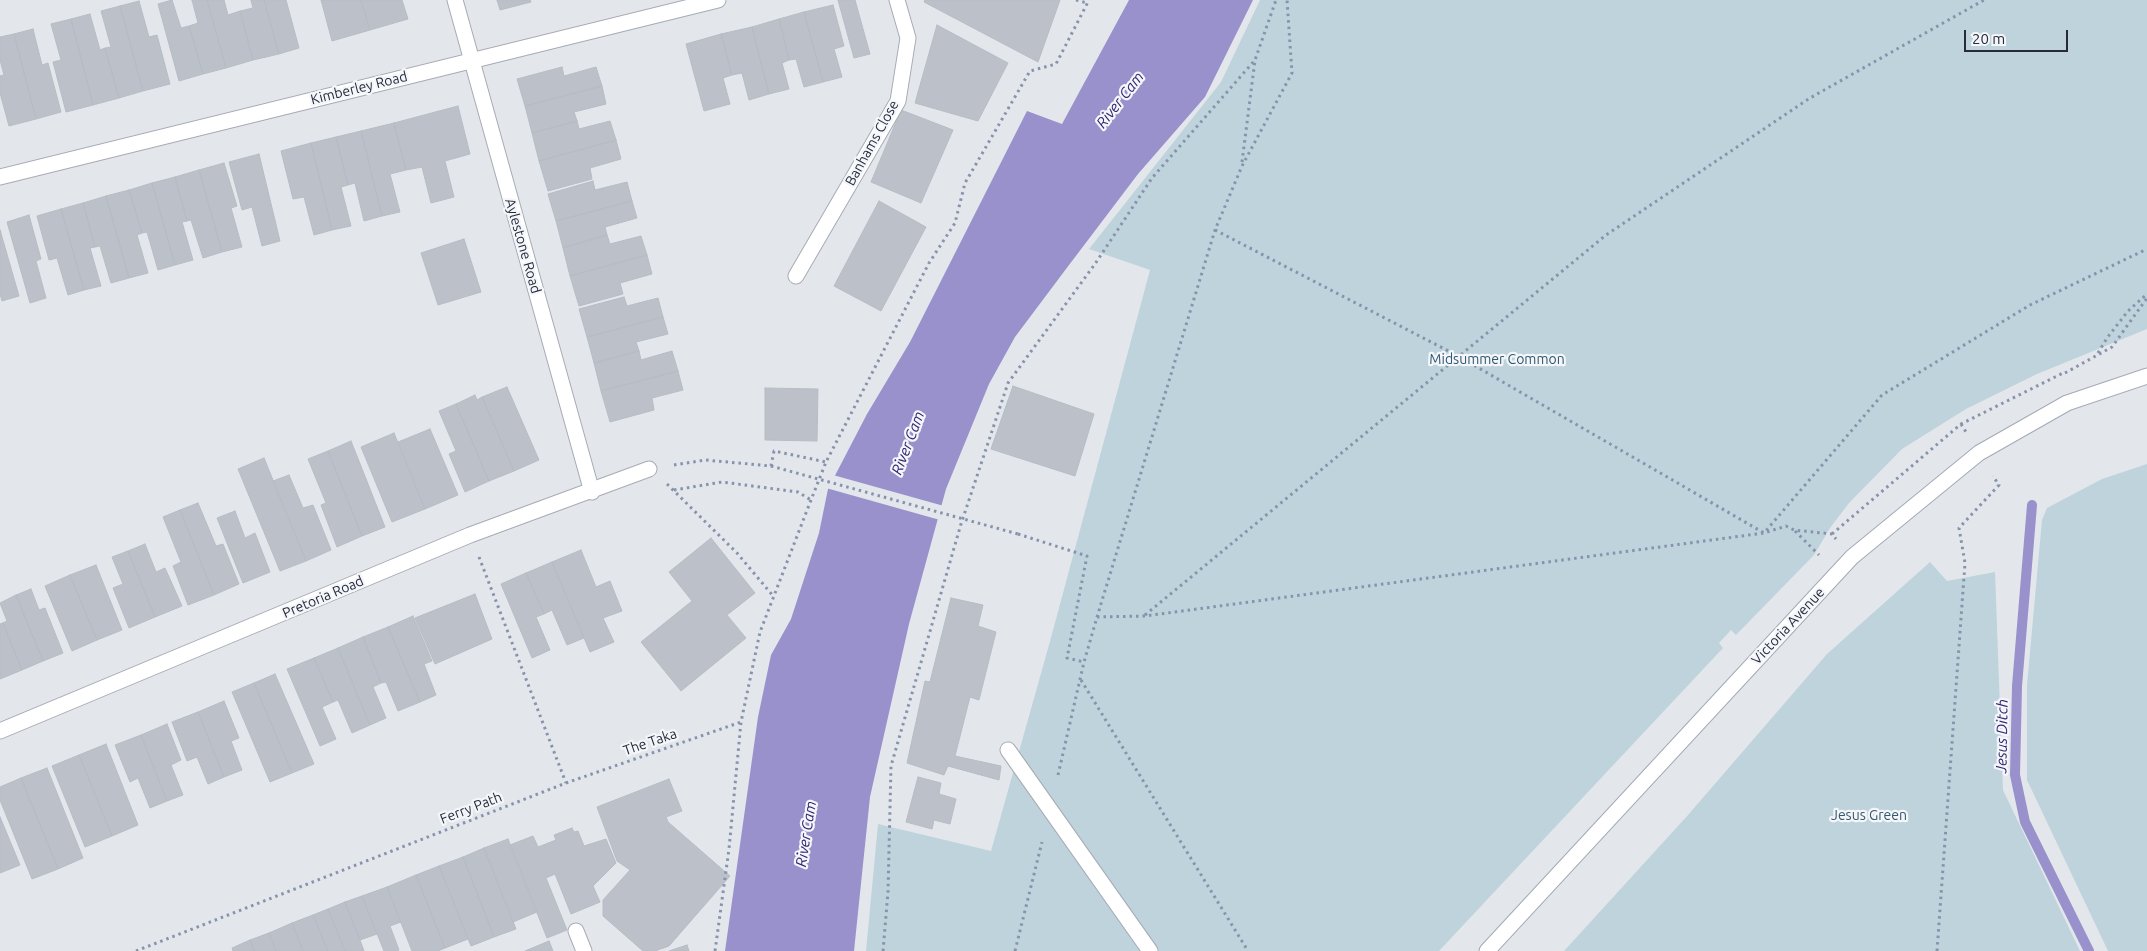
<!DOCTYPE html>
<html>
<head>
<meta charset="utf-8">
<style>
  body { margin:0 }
  #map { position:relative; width:2147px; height:951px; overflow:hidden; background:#e3e7ec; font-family:Ubuntu,sans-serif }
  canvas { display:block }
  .scale { position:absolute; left:1964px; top:30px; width:104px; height:22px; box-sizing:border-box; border:2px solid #252b3c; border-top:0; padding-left:6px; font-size:15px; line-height:18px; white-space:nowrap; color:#252b3c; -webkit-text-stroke:4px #f4f6f9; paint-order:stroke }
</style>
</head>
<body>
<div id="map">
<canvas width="2147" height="951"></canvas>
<div class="scale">20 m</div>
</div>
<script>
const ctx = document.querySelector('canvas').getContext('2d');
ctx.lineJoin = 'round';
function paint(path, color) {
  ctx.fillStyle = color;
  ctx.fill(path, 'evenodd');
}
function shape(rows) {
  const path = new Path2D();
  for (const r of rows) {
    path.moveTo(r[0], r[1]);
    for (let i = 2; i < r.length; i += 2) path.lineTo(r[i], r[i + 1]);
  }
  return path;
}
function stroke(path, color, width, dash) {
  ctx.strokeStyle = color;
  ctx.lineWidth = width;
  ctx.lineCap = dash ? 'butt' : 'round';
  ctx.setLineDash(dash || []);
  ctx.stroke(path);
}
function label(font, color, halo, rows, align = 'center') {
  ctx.font = font + ' Ubuntu,sans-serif';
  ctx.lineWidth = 4.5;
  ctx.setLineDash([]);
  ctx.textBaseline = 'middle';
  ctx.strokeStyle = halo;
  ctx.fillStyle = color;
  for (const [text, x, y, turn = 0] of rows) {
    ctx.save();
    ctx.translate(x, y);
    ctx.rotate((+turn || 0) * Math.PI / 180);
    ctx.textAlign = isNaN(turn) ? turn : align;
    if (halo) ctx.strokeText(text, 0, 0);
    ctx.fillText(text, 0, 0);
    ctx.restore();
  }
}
paint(shape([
  [1260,0,2147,0,2147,329,2037,374,1966,409,1902,449,1849,503,1830,528,1814,555,1736,635,1731,630,1719,643,1723,648,1439,951,866,951,878,824,991,851,1049,645,1150,270,1089,249,1221,82],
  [2147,464,2147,951,2108,951,2027,780,2027,685,2042,520,2047,508,2102,479],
  [1930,562,1947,581,1995,572,2003,790,2080,951,1564,951,1688,815,1827,654]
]), '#bed3db');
paint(shape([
  [1129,0,1253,0,1205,97,1138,174,1066,269,1015,337,989,384,946,489,909,624,870,797,854,951,725,951,758,717,771,655,791,619,819,533,828,489,867,414,910,342,1027,111,1062,124]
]), '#9991cb');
paint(shape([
  [833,475,944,506,940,520,826,488]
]), '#e3e7ec');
stroke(shape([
  [2032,505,2017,686,2015,775,2025,822,2089,951]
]), '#9991cb', 10);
const building = shape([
  [172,0,181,28,189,26,203,74,179,81,158,4,172,0],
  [192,0,207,0,226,68,203,74,189,26,198,23,192,0],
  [207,0,224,0,228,15,240,11,253,60,226,68,207,0],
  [251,0,264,0,279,54,253,60,240,11,253,8,251,0],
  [264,0,286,0,299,48,279,54,264,0],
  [321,0,361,0,370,30,332,41,321,0],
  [361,0,402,0,408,19,370,30,361,0],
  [497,0,530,0,531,2,500,10,497,0],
  [838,0,855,0,870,54,854,58,838,0],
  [925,0,1060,0,1038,62,924,2,925,0],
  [139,1,149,37,157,35,170,84,143,91,120,6,139,1],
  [833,5,844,46,834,49,842,77,823,82,804,12,833,5],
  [120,6,143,91,119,98,105,48,111,47,101,11,120,6],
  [804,12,823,82,804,87,796,59,789,60,779,19,804,12],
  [90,14,100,50,105,48,119,98,93,105,71,19,90,14],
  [71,19,93,105,66,112,53,62,61,60,51,24,71,19],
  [779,19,789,60,782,63,789,89,769,94,752,27,779,19],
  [937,25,1008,63,978,121,915,103,937,25],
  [752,27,769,94,749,100,742,73,732,75,721,34,752,27],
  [33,29,42,65,48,63,61,112,36,119,14,34,33,29],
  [14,34,36,119,9,126,0,93,0,76,4,75,0,60,0,37,14,34],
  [721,34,732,75,723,78,730,104,704,111,686,44,721,34],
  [562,67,564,76,596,67,602,86,525,106,517,79,562,67],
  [602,86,606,104,574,112,577,121,532,133,525,106,602,86],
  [458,106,470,154,445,161,454,197,431,203,422,167,406,170,394,123,458,106],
  [901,110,953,130,921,203,871,182,901,110],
  [577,121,579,129,610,121,616,140,539,161,532,133,577,121],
  [394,123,406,170,390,174,400,212,382,216,361,131,394,123],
  [361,131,382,216,364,221,355,183,348,185,336,137,361,131],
  [336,137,348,185,341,187,351,226,332,230,311,143,336,137],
  [616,140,621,159,590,168,592,179,548,191,539,161,616,140],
  [311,143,332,230,314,235,304,197,293,199,281,151,311,143],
  [259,154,280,241,262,246,252,207,242,210,229,162,259,154],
  [224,163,237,206,231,208,242,247,222,252,199,170,224,163],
  [199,170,222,252,203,258,191,220,187,221,175,177,199,170],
  [175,177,187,221,182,222,193,260,175,265,152,183,175,177],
  [593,181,595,190,627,182,632,201,556,221,548,194,593,181],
  [152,183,175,265,158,270,147,232,142,233,129,190,152,183],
  [129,190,142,233,137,235,148,273,129,278,106,196,129,190],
  [106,196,129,278,111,283,100,246,95,247,83,203,106,196],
  [632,201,637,218,605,227,607,235,563,248,556,221,632,201],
  [879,201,926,227,881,311,834,286,879,201],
  [83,203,95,247,90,248,101,286,84,290,61,209,83,203],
  [61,209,84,290,68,295,57,258,49,260,37,216,61,209],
  [29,215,41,259,36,261,46,298,30,303,7,222,29,215],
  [0,230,19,296,2,301,0,294,0,230],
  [607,235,610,244,641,236,647,255,570,276,563,248,607,235],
  [464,239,481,292,438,305,421,253,464,239],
  [647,255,652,274,620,283,623,294,579,306,570,276,647,255],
  [624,297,627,306,658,298,663,317,587,337,579,309,624,297],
  [663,317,668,334,636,342,639,351,594,363,587,337,663,317],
  [639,351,641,360,672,351,678,371,601,391,594,363,639,351],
  [678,371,683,390,652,398,654,410,610,422,601,391,678,371],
  [1013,386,1094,414,1075,476,991,449,1013,386],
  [507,387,539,460,514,471,482,397,507,387],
  [765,388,818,389,817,441,765,440,765,388],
  [475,395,477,400,482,397,514,471,489,481,456,404,475,395],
  [456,404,489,481,465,492,449,454,456,451,439,411,456,404],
  [430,429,458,495,425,509,398,442,430,429],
  [394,433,425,509,392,522,361,447,394,433],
  [351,441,385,527,362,536,328,451,351,441],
  [328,451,362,536,337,547,321,505,326,503,308,459,328,451],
  [264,458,306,561,280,571,238,469,264,458],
  [289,475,303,508,313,505,331,550,306,561,273,481,289,475],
  [198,503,216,546,223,544,239,584,214,595,180,510,198,503],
  [180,510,214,595,188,605,173,566,181,562,163,517,180,510],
  [235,511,245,538,255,533,270,572,243,583,217,518,235,511],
  [711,538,755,593,727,615,746,638,681,691,641,642,692,601,669,572,711,538],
  [145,544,156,572,165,568,182,606,155,617,128,551,145,544],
  [581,550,596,587,610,581,622,611,603,618,614,642,590,652,552,562,581,550],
  [128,551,155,617,129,628,113,588,123,584,112,557,128,551],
  [552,562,584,638,567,645,552,610,544,614,526,573,552,562],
  [96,565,122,630,97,640,70,575,96,565],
  [526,573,544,614,536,617,550,650,532,658,501,584,526,573],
  [70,575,97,640,72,651,45,586,70,575],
  [31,589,39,610,45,608,63,653,43,661,16,595,31,589],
  [475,594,492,639,435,664,415,618,475,594],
  [16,595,43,661,22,670,3,623,7,621,0,603,16,595],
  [951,598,983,605,978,626,996,632,979,700,970,697,955,756,1001,766,999,780,948,766,944,775,907,763,925,681,930,682,951,598],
  [413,616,432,661,424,664,436,695,420,702,388,627,413,616],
  [3,623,22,670,0,679,0,624,3,623],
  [388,627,420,702,398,711,386,682,381,683,363,637,388,627],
  [363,637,381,683,373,687,386,718,370,725,338,648,363,637],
  [338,648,370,725,352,733,338,700,333,702,314,658,338,648],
  [314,658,333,702,322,707,336,739,320,746,287,669,314,658],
  [275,674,314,764,292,773,254,683,275,674],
  [254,683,292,773,270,782,232,692,254,683],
  [224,701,239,738,231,741,242,770,224,777,198,712,224,701],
  [198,712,224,777,208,784,197,757,187,761,172,722,198,712],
  [167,724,181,760,171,765,183,795,167,801,141,735,167,724],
  [141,735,167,801,150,808,138,778,130,782,115,745,141,735],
  [106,744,138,825,112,836,79,755,106,744],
  [79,755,112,836,85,847,52,766,79,755],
  [47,768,83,858,58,869,21,778,47,768],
  [918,777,941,783,939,794,956,799,950,824,934,820,932,829,906,822,918,777],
  [21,778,58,869,32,879,0,800,0,787,21,778],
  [669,779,682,811,666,817,668,822,730,876,669,946,655,951,643,951,603,916,603,900,630,870,617,861,597,807,669,779],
  [0,817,20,865,0,873,0,817],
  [572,828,574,832,578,831,584,846,606,839,616,863,593,886,600,902,571,914,555,874,546,878,567,930,547,938,510,845,533,836,538,847,556,840,554,835,572,828],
  [508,839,537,912,513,922,484,848,508,839],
  [484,848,516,929,494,937,463,857,484,848],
  [463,857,494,937,471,946,439,866,463,857],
  [439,866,468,939,445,948,416,875,439,866],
  [416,875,445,948,438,951,412,951,387,887,416,875],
  [387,887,401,922,390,926,399,950,397,951,384,951,362,896,387,887],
  [362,896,377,934,360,940,345,902,362,896],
  [345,902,360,940,364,951,345,951,328,909,345,902],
  [328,909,345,951,328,951,313,915,328,909],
  [313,915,328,951,303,951,292,923,313,915],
  [292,923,303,951,276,951,269,933,292,923],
  [269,933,276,951,254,951,250,940,269,933],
  [250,940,254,951,233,951,232,948,250,940],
  [549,941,553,951,525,951,549,941],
  [687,945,689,951,669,951,687,945]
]);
paint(building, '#bcc1c9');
stroke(building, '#b6bcc5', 1);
const lane = shape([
  [1008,750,1150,951],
  [576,931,584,951]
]);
const street = shape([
  [455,0,592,492],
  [0,177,718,0],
  [796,276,898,101,908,38,897,0],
  [0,731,470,535,649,469]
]);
const secondary = shape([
  [1487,951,1852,557,1979,453,2067,403,2147,376]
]);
stroke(lane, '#a6abb4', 17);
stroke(street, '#a6abb4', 17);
stroke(secondary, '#a3aab6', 17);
stroke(shape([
  [1076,0,1087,3],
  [1242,162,1255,60,1276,0],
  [1215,230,1458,356,1764,533,1786,526,1794,530,1832,534,1836,539],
  [2098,353,2107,338,2128,311,2147,294],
  [2065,373,2112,347,2147,298],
  [1961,424,1966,432],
  [674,465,705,460,771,466,774,451,826,462],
  [667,484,737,553,774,597],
  [674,490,722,482,798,492,811,500],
  [1795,531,1819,555],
  [1018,534,1087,556,1067,658,1084,662],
  [1832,534,1961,424,2065,372],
  [479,557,566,783],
  [1145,615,1606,235,1810,98,1984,0],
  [1097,617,1145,616,1764,533,1882,395,2030,305,2147,249],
  [1081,680,1248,951],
  [1058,775,1084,662,1097,617,1215,230,1242,166,1292,73,1287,0],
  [136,951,566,783,741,722],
  [715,951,729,849,741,722,760,632,811,500,826,462,929,263,955,223,965,183,1030,71,1056,64,1089,0],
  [883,951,888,892,891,766,961,524,1008,383,1095,264,1152,178,1255,60],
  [1015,951,1042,842],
  [1937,951,1965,563,1959,528,1999,485,1993,476]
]), '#8793ac', 3, [2.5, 4]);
stroke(lane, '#fff', 15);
stroke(street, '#fff', 15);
stroke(secondary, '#fff', 15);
stroke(shape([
  [771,466,1018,534]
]), '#8793ac', 3, [2.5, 4]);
label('14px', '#252b3c', '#f4f6f9', [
  ["Kimberley Road",359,88,-14],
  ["Banhams Close",872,143,-61],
  ["Aylestone Road",523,246,74],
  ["Pretoria Road",323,597,-23],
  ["Victoria Avenue",1788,626,-47],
  ["The Taka",650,742,-19],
  ["Ferry Path",471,808,-21]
]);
label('14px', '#33586f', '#f4f6f9', [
  ["Midsummer Common",1497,359],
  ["Jesus Green",1869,815]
]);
label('italic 15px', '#312472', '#f4f6f9', [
  ["River Cam",1120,100,-52],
  ["River Cam",908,443,-69],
  ["Jesus Ditch",2002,736,-89],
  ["River Cam",806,834,-81]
]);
</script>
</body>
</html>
